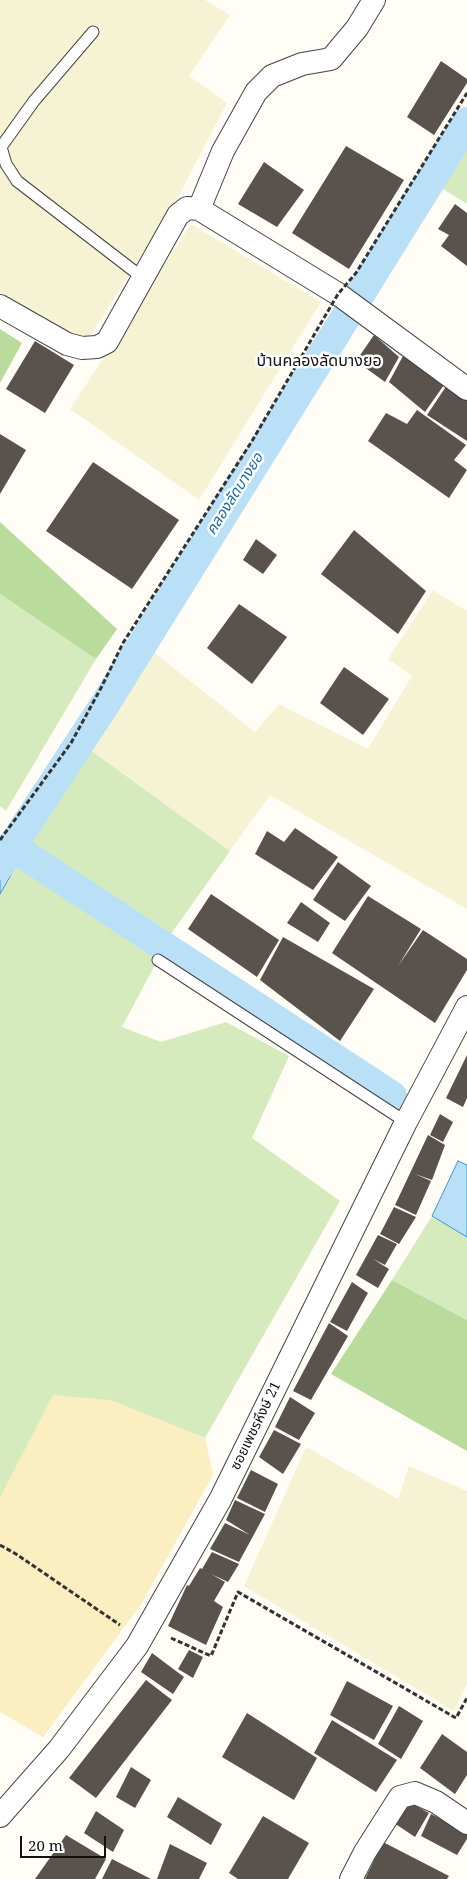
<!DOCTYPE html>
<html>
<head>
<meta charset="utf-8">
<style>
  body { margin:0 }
  #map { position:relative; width:467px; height:1879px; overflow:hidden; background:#fffdf5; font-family:"Noto Serif",serif }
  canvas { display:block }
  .scale { position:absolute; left:20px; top:1836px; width:86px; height:22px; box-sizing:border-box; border:2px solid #111; border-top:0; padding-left:6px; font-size:15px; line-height:18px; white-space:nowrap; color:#111; -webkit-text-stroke:4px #fff; paint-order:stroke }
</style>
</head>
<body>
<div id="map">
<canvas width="467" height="1879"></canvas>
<div class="scale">20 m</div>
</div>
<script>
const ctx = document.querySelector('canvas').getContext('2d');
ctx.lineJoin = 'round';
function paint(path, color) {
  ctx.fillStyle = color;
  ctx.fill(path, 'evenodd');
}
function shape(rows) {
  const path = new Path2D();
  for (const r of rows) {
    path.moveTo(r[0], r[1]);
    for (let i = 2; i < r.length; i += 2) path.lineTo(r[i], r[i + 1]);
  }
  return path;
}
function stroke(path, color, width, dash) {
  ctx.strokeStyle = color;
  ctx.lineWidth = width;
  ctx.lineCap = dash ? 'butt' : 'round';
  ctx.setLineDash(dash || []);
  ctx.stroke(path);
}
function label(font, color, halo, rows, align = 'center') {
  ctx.font = font + ' "Noto Serif","Noto Sans Thai",serif';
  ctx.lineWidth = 5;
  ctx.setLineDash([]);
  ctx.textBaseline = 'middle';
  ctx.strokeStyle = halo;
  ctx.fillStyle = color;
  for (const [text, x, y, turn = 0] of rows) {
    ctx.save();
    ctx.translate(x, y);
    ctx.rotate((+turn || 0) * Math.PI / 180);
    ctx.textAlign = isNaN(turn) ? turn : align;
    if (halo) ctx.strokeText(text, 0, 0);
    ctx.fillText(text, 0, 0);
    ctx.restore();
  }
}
paint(shape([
  [0,0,205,0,230,15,189,76,227,103,178,197,80,352,0,299],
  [191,224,321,302,199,500,70,409],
  [433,590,467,611,467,909,270,795,230,851,90,750,152,651,255,732,279,704,368,749,412,676,388,659],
  [306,1447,398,1499,409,1466,467,1491,467,1684,454,1711,244,1586]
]), '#f6f3d4');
paint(shape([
  [467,145,467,204,443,189],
  [0,594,96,659,6,811,0,806],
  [90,750,230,851,173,931,122,1027,161,1042,226,1022,289,1056,252,1138,340,1201,205,1438,110,1400,0,1497,0,894],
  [432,1216,467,1237,467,1320,392,1280]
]), '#d5ebbd');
paint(shape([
  [0,329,22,343,0,383],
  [0,522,117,629,96,659,0,594],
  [392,1280,467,1320,467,1451,331,1374]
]), '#b9dc9c');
paint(shape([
  [53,1395,110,1400,205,1438,213,1475,142,1603,43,1737,0,1712,0,1497]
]), '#fbeec1');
const water = shape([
  [0,847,18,863,0,894,0,847],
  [458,1161,467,1165,467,1237,432,1216,458,1161]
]);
paint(water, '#b9e0f7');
stroke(water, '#3f96cf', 1);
stroke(shape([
  [11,846,392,1096],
  [0,865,107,701,467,122]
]), '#b9e0f7', 30);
paint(shape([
  [441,61,467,79,467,83,434,135,407,117],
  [346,146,404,180,349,269,292,233],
  [264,162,304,190,277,227,238,204],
  [455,204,467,213,467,266,441,246,449,235,438,229],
  [374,335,399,357,385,382,356,361],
  [35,341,74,365,45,413,6,389],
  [403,356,444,385,425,412,389,382],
  [447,385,467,400,467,441,427,415],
  [417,410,466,445,454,460,467,470,449,498,368,441,386,413,407,424],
  [0,434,26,450,0,494],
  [93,462,179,520,132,589,46,531],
  [354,530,426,591,398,634,321,574],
  [256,539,277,555,263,574,243,560],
  [239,604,287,637,252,684,207,648],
  [344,667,389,699,363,735,320,703],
  [295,828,338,857,313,890,255,854,267,831,284,842],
  [338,862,371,886,345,921,313,900],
  [211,894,279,940,257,977,188,929],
  [368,896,421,929,398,966,423,930,467,959,467,970,435,1023,332,953],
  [301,902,330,923,318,942,287,923],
  [283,937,374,989,340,1041,260,980],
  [467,1055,467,1098,463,1107,446,1098],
  [440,1114,453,1122,443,1142,430,1135],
  [428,1135,445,1145,432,1180,415,1174,431,1181,416,1215,395,1205],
  [394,1207,416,1217,399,1244,380,1234],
  [378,1235,397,1244,385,1265,373,1259,389,1269,378,1288,356,1275],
  [352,1282,368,1293,347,1331,330,1322],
  [329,1323,348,1336,311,1400,293,1391],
  [290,1397,315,1413,299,1440,275,1427],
  [274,1430,301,1444,283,1474,259,1457],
  [251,1470,278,1484,265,1512,237,1498],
  [235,1500,265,1514,239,1562,210,1549,225,1523,250,1535,226,1520],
  [212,1552,239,1564,228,1582,211,1574,225,1582,214,1601,223,1607,206,1645,168,1626,187,1585,189,1586,200,1568,202,1569],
  [189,1650,203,1657,193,1678,178,1669],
  [152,1653,184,1677,173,1694,141,1672],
  [146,1680,172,1700,96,1798,69,1778],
  [347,1681,393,1706,374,1740,330,1715],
  [399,1706,423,1721,401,1759,378,1744],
  [247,1713,317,1758,294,1800,222,1757],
  [332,1720,397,1760,376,1792,314,1753],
  [442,1734,467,1752,467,1775,455,1794,420,1768],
  [131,1767,151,1780,135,1808,116,1797],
  [178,1797,222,1824,211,1845,167,1817],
  [405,1800,429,1813,415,1837,394,1823],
  [96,1811,124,1830,113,1852,84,1833],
  [431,1814,467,1833,467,1839,457,1855,421,1836],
  [263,1816,309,1843,288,1879,238,1879,229,1873],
  [66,1835,106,1859,95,1879,35,1879],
  [383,1842,449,1876,447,1879,365,1879],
  [170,1844,207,1863,199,1879,157,1879],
  [112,1859,151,1879,102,1879]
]), '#5a524d');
const lane = shape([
  [93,32,34,101,1,147,6,164,17,181,143,278],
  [158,960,406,1122]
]);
const street = shape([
  [199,209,223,151,256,92,272,76,302,64,331,59,357,28,374,0],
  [0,306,67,344,82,348,97,347,107,342,178,215,187,208,199,209,338,294,467,389],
  [0,1816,59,1749,137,1646,220,1500,406,1122,467,1007],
  [351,1879,365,1852,400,1797,415,1793,436,1802,467,1823]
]);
stroke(lane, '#444', 13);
stroke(street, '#444', 24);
stroke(shape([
  [0,1545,16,1554,120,1625],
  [171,1638,211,1656,238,1592,456,1718,467,1698]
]), '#333', 3, [5, 2.5]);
stroke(lane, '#fff', 11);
stroke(street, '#fff', 22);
stroke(shape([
  [0,840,71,743,101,688,123,643,252,441,338,294,356,273,467,93]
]), '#333', 3, [5, 2.5]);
label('14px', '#111', '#fff', [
  ["ซอยเพชรหึงษ์ 21",256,1426,-64]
]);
label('italic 15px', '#1768a6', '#fff', [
  ["คลองลัดบางยอ",235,494,-58]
]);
label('16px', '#111', '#fff', [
  ["บ้านคลองลัดบางยอ",319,361]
]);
</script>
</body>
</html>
